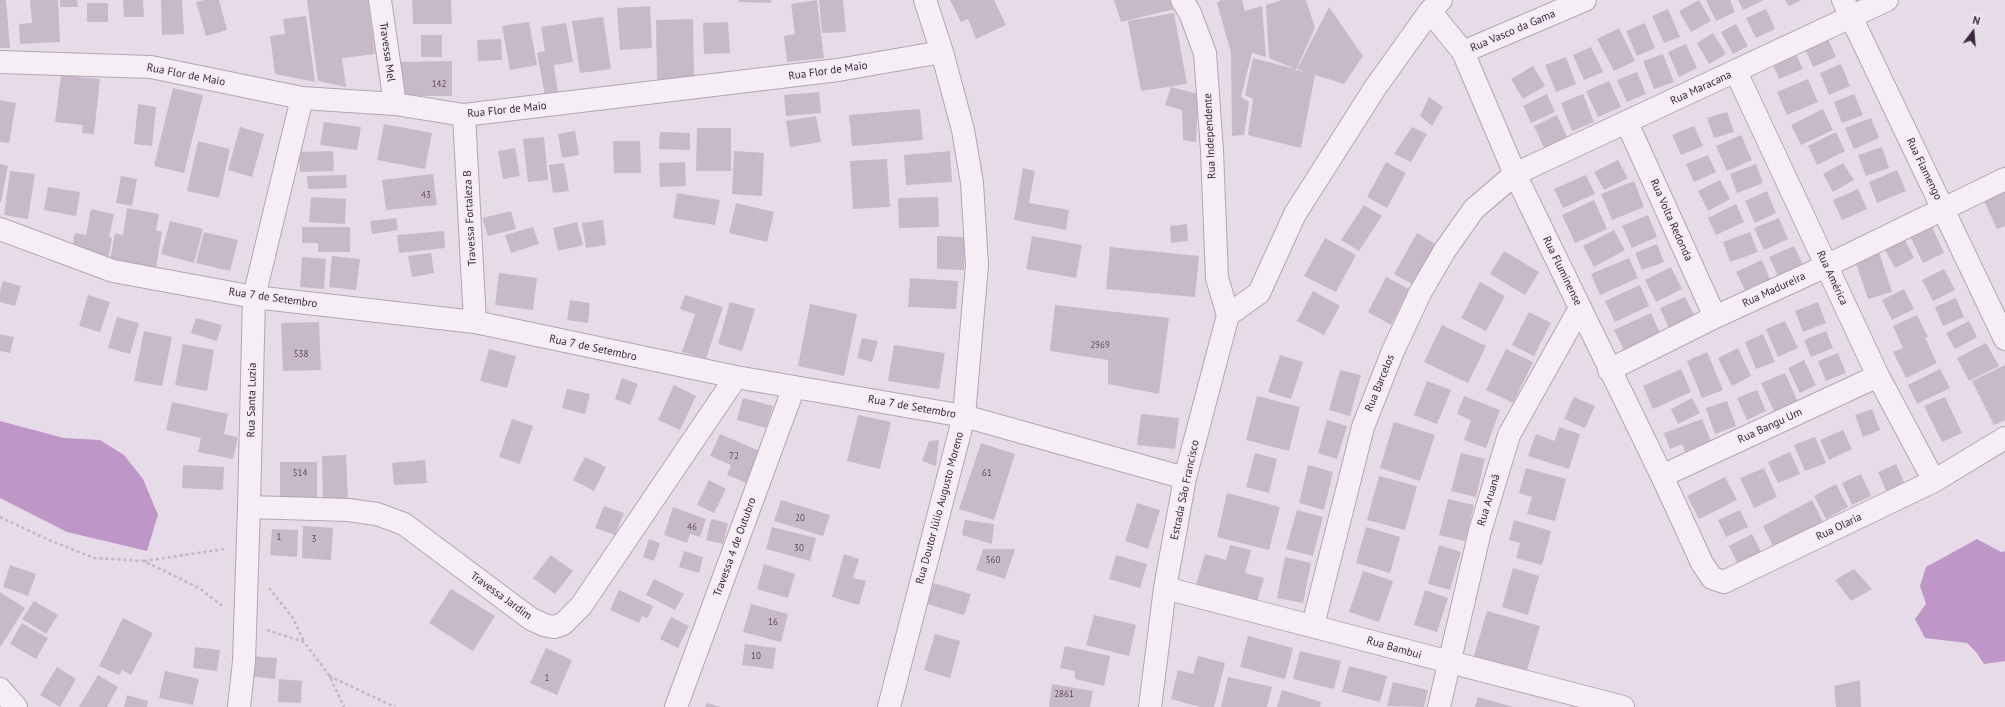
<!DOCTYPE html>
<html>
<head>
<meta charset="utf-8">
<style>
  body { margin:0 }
  #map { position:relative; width:2005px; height:707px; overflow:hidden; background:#e6dce7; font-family:"PT Sans",sans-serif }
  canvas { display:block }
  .north { position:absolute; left:1953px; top:12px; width:40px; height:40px; -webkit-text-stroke:3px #f3ebf4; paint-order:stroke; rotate:16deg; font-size:11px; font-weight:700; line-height:16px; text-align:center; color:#3c263d }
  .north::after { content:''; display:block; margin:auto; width:14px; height:18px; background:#3c263d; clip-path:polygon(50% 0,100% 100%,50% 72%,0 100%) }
</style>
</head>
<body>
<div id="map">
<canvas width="2005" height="707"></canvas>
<div class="north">N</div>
</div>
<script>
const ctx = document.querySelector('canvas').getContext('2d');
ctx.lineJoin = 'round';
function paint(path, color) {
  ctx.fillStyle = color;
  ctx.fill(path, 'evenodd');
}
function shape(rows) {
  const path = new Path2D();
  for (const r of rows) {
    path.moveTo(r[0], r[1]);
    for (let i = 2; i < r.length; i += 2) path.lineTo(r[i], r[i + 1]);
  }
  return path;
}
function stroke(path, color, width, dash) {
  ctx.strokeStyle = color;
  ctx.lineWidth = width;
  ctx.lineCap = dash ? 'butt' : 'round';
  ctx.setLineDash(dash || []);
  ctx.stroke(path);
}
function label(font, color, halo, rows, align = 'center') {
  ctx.font = font + ' "PT Sans",sans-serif';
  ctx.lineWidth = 3;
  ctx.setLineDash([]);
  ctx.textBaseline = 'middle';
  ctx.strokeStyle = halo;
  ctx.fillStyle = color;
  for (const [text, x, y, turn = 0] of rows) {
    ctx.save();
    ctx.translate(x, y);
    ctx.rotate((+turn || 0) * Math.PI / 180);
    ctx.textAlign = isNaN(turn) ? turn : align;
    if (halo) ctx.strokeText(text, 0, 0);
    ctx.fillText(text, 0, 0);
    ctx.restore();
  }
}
paint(shape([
  [0,421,64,438,100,440,124,455,143,479,158,515,147,551,67,532,0,498],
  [1977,539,2001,552,2005,551,2005,661,1984,664,1976,652,1967,643,1925,638,1915,619,1926,604,1920,586,1926,567]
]), '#bf96c8');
paint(shape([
  [0,0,6,0,10,48,0,48],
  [30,0,58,0,60,42,20,44,19,24,32,23],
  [60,0,77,0,78,7,60,7],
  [123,0,143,0,144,17,124,17],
  [161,0,182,0,184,34,162,35],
  [204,0,219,0,227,30,206,36,196,2],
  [307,0,368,0,375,54,342,58,346,87,318,81],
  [412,0,451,0,452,24,413,24],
  [739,0,771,0,771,3,739,2],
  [817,0,824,58,787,62,784,36,795,34,791,4],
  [819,0,843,0,846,32,822,33],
  [950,0,994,0,1006,25,976,39,968,19,961,22],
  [1114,0,1169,0,1175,9,1121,22],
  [1221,0,1242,0,1245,11,1262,6,1266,57,1252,53,1241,97,1249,102,1244,135,1232,136,1231,53,1217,3],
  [1282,0,1306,0,1315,28,1295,72,1297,70,1307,73,1297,69,1329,7,1363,56,1344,84,1315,75,1301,148,1248,135,1253,99,1245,95,1253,58,1295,69,1269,58,1266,5],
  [1699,0,1711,21,1691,32,1679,11],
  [1706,0,1730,0,1735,12,1716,21],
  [1738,0,1764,0,1743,10],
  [1785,0,1802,0,1789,6],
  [87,3,108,3,108,22,87,22],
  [650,6,652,48,620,50,617,8],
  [1668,9,1680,37,1664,43,1652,16],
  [1766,9,1775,29,1756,38,1746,18],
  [1174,13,1187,84,1141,91,1128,21],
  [306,16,315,82,275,74,270,36,285,34,283,19],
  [603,17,611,69,580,73,572,21],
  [693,19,694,79,657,79,656,20],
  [529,22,537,65,510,70,502,26],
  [728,22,730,53,704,54,703,23],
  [566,23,573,62,554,65,558,94,545,96,537,53,545,51,541,27],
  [1645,23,1655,48,1637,56,1626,31],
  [1736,24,1748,46,1733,54,1721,32],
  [1619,28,1635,61,1614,71,1597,39],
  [1713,33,1726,54,1709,64,1697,43],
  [421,35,442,35,442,57,421,57],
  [501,39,502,60,478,61,477,40],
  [1828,39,1836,57,1813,67,1805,49],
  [1686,44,1697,68,1679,77,1668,52],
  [1591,47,1603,72,1584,80,1573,55],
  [1795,52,1803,69,1779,79,1772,62],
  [1663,54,1674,82,1654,89,1643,61],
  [1566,57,1576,84,1556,92,1545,65],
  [452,61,452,96,398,96,398,62],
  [1841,64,1850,86,1829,95,1820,73],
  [1533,66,1545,86,1523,99,1511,79],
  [1637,72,1646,94,1627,102,1617,80],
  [61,75,100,79,94,134,82,133,83,125,55,122],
  [1808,79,1818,102,1787,115,1777,92],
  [1609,81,1621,107,1598,117,1586,91],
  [1171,87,1198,94,1196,142,1183,140,1182,110,1165,105],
  [173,88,203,95,184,173,154,166],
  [819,92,821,113,786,116,784,95],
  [1547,94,1555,112,1531,123,1523,106],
  [1583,94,1594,122,1572,131,1561,103],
  [1854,94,1863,115,1842,123,1834,102],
  [1429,97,1443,107,1432,126,1420,116],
  [0,100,16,103,9,143,0,142],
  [138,104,156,107,152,146,134,144],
  [920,109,923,140,852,146,849,115],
  [1823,109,1833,130,1801,145,1791,125],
  [1727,112,1734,132,1714,138,1707,118],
  [1557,115,1567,137,1544,148,1534,126],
  [816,116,821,142,790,147,786,121],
  [1871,118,1879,138,1854,149,1845,128],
  [324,122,361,127,357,150,320,145],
  [384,124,432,133,425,169,377,160],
  [1694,126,1703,146,1681,155,1672,135],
  [240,127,264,134,252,177,228,170],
  [1412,127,1427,134,1411,162,1394,154],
  [697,128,731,128,731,171,696,171],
  [575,131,579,155,562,158,558,134],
  [660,132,690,133,690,150,659,149],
  [1836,132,1845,151,1817,165,1808,146],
  [1741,135,1752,160,1727,171,1716,146],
  [544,137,548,180,528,182,523,139],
  [198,141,230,149,219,198,187,191],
  [613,141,640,141,641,173,614,173],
  [1882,147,1889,168,1866,176,1858,155],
  [515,148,520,176,503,179,498,151],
  [333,151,334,171,300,172,299,152],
  [734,151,764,153,762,196,732,194],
  [950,151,952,182,906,185,904,155],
  [1708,155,1716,172,1694,182,1686,164],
  [887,159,890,207,853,209,850,161],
  [1618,160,1628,178,1604,190,1594,172],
  [685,162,686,186,660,187,659,163],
  [1386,162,1406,173,1387,208,1367,197],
  [564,163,569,191,553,193,549,165],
  [1843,163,1854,180,1833,192,1823,174],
  [0,164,8,166,1,202,0,202],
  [1756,164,1763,183,1737,193,1730,174],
  [1023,168,1035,171,1029,203,1069,210,1066,230,1014,220],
  [1897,170,1906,191,1877,203,1869,182],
  [10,171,35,174,28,219,4,215],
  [433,174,437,205,386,210,382,180],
  [346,175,347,188,308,189,307,176],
  [1586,175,1595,194,1563,208,1554,189],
  [121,176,137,179,132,206,116,203],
  [1720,180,1730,199,1708,211,1698,191],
  [1634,181,1644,207,1612,220,1601,194],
  [48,187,80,192,76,216,44,210],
  [1858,189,1867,209,1842,220,1833,200],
  [1767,191,1776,213,1755,223,1745,201],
  [2005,191,2005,226,1997,229,1984,201],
  [677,193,720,200,715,225,673,218],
  [311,197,346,199,345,224,309,222],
  [938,197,939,227,899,228,898,198],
  [1594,200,1607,229,1575,243,1562,215],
  [736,203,774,212,767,242,729,233],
  [1736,204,1744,222,1716,235,1708,218],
  [1364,205,1382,216,1359,251,1341,240],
  [127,208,159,214,156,230,162,232,155,273,109,265,115,233,123,235],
  [91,209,114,214,109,237,112,238,108,259,71,252,75,233,86,235],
  [511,211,516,229,488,236,482,218],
  [1648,215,1657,237,1632,248,1622,226],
  [396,218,398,230,372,234,370,221],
  [1779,218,1788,239,1764,250,1754,228],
  [603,220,606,245,586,248,582,223],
  [1929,220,1944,253,1923,263,1907,230],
  [170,221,203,229,194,263,161,254],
  [577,222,583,245,558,251,553,228],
  [1187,224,1188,241,1171,243,1170,226],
  [302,227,350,227,350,252,318,252,318,243,302,243],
  [533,227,539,244,511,253,505,235],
  [1614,230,1625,250,1594,267,1583,246],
  [444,231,445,248,399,253,397,235],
  [204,232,238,240,230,271,196,263],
  [1750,232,1758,252,1730,262,1723,242],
  [1417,233,1437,245,1414,285,1394,274],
  [937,236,965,237,964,270,937,269],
  [1032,236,1082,245,1076,278,1026,269],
  [1903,236,1914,258,1895,268,1883,246],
  [1325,238,1356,255,1336,292,1304,276],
  [1657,244,1664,262,1642,270,1635,253],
  [1794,246,1804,267,1779,278,1769,257],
  [1877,246,1892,292,1868,299,1853,254],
  [1110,247,1199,256,1195,297,1106,289],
  [1504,251,1539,272,1525,295,1490,274],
  [431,253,434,273,412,277,408,256],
  [332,256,360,259,356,290,329,287],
  [302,257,326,259,324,289,300,287],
  [1629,258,1638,278,1600,295,1591,274],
  [1762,260,1770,279,1745,290,1736,272],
  [1671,267,1682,289,1656,302,1645,280],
  [1944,269,1955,290,1933,301,1922,280],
  [499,273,537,278,533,310,495,305],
  [1386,277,1409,289,1391,325,1368,312],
  [910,278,958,281,956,309,908,307],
  [3,281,21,286,15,306,0,302,0,292],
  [1480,282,1505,296,1486,331,1461,318],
  [1640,285,1649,306,1615,322,1605,301],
  [1904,289,1914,309,1892,320,1882,300],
  [1313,291,1340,306,1324,335,1297,321],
  [88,295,110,302,100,332,79,326],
  [685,295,723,307,706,359,682,352,695,314,680,309],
  [1685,297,1695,317,1669,328,1660,308],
  [1956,298,1964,317,1943,326,1935,307],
  [570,300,590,303,588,323,567,320],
  [730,302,755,309,742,351,718,344],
  [1818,302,1826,323,1803,332,1795,311],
  [810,304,857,314,844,376,798,366],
  [1055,305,1169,318,1159,394,1108,384,1108,360,1050,351],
  [1529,312,1551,323,1534,356,1512,345],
  [1651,313,1660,333,1624,350,1614,330],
  [1917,315,1928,337,1925,338,1937,363,1906,378,1893,352,1903,348,1893,326],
  [117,317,139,323,130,354,108,348],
  [196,318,222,325,217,341,191,333],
  [1785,321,1798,348,1778,357,1766,329],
  [1969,321,1977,337,1955,349,1946,333],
  [319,322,321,370,283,371,281,323],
  [1442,325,1486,346,1468,383,1424,362],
  [144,331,172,337,162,386,134,381],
  [1826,331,1833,348,1811,357,1804,340],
  [0,334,14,337,10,353,0,351],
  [1763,334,1775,362,1756,369,1745,342],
  [862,338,878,341,872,362,857,358],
  [1986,343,1999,366,1969,381,1957,358],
  [183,344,214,350,207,391,175,385],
  [894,345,945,353,939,389,888,381],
  [1738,348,1751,376,1732,386,1718,358],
  [489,349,516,356,507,388,480,381],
  [1506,349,1533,362,1513,403,1486,390],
  [1707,352,1723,390,1702,398,1687,361],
  [1838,353,1846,373,1826,381,1818,361],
  [1280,355,1303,362,1291,399,1268,392],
  [1804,360,1816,385,1800,393,1788,368],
  [2005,365,2005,420,1994,425,1972,381],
  [1681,369,1691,392,1653,409,1643,386],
  [1940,369,1950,388,1917,404,1908,385],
  [1340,370,1361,375,1350,416,1329,410],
  [1785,373,1799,404,1776,415,1761,383],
  [622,378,638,384,630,405,615,399],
  [1427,381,1451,390,1437,424,1414,415],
  [674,385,696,396,680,430,658,420],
  [567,389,590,394,585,414,562,408],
  [1757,390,1766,411,1747,420,1737,398],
  [1257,396,1300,407,1289,451,1246,440],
  [1464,396,1500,410,1486,448,1464,440,1471,420,1457,414],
  [1574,397,1595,406,1585,428,1564,419],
  [1945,397,1962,433,1942,442,1924,406],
  [743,398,773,406,766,428,737,420],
  [1692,398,1700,413,1678,424,1671,409],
  [1727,401,1736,426,1715,434,1706,408],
  [172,402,228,414,224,434,238,437,233,459,198,452,201,438,166,430],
  [1872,409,1880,430,1863,437,1855,415],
  [1141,414,1179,418,1175,449,1137,445],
  [858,415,891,422,880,469,847,461],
  [512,419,533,426,520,464,499,457],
  [1702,419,1711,441,1685,452,1682,444,1670,449,1664,433],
  [1327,420,1347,426,1337,459,1318,453],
  [1394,422,1435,435,1420,481,1380,468],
  [1559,427,1580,434,1569,469,1528,456,1536,434,1555,441],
  [1843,430,1852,449,1829,460,1820,440],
  [720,434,764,453,751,485,727,475,731,465,710,456],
  [1815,437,1826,463,1805,471,1794,445],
  [939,440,936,466,922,461,929,441],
  [981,443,1015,454,994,520,959,509],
  [1790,452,1800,474,1778,483,1768,462],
  [1255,453,1277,459,1269,493,1246,487],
  [1461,453,1485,459,1476,497,1451,491],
  [346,455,348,502,323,503,322,456],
  [585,457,606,467,594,491,573,480],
  [425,460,427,483,394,485,392,463],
  [280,462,317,462,317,499,280,499],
  [1896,464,1905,484,1887,492,1878,472],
  [183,465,224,467,223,490,182,488],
  [1308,465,1333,472,1324,510,1299,503],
  [1526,468,1566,479,1555,521,1527,514,1532,497,1519,493],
  [1764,468,1777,497,1754,508,1740,478],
  [1861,474,1871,496,1852,505,1842,483],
  [1379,476,1417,486,1405,530,1367,520],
  [1725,477,1737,500,1699,519,1687,496],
  [709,480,726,489,714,513,697,505],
  [1836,484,1848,507,1826,519,1814,496],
  [1227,493,1280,507,1269,550,1217,537],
  [1448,499,1474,505,1465,541,1439,535],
  [781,500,830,515,823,536,774,521],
  [1812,500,1826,528,1777,554,1763,526],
  [1137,503,1160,510,1148,549,1125,541],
  [604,506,624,513,615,535,595,528],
  [673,507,706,519,700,537,690,534,687,543,664,535],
  [1297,510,1323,517,1313,556,1286,549],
  [1740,510,1748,527,1726,537,1718,520],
  [711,519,728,523,723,544,706,540],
  [965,520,994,524,992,544,962,535],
  [1514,520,1551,531,1542,565,1516,558,1520,543,1509,540],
  [303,526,333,528,331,560,302,558],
  [772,527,816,538,810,561,766,549],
  [1366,527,1400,537,1390,573,1356,563],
  [272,529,298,530,297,557,270,555],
  [1752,534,1761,552,1738,564,1729,546],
  [649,539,660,543,654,561,643,557],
  [1230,545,1251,550,1245,573,1264,578,1256,605,1195,588,1205,554,1226,560],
  [1439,545,1461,552,1450,590,1428,584],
  [983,549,1015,549,1005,579,976,570],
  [684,551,703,557,699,573,679,567],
  [844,554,859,559,853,578,866,581,859,605,832,597],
  [551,555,573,571,555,594,533,578],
  [1116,555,1147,564,1140,588,1109,579],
  [1285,557,1311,563,1303,603,1277,598],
  [764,564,795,574,788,598,757,589],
  [10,565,36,574,28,596,3,587],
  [1513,568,1539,576,1528,615,1502,607],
  [1854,569,1872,589,1851,601,1835,580],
  [1363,571,1393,581,1379,622,1349,612],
  [654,579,684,594,675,610,646,595],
  [933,583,971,594,964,615,927,604],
  [451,589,495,616,473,651,429,623],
  [619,590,653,606,648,618,642,616,639,623,610,610],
  [1425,590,1448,598,1437,632,1414,625],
  [0,592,25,608,1,646,0,646],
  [34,601,58,615,46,634,22,619],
  [751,604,788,614,781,642,743,632],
  [1487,611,1540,626,1526,674,1473,659],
  [1094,615,1136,625,1129,656,1086,645],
  [671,617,689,626,678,648,660,639],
  [123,618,153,633,131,675,122,670,119,675,99,666],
  [22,623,48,638,36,659,10,644],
  [935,634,960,641,950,678,924,670],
  [1248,636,1293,648,1285,679,1240,667],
  [745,644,776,648,773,669,742,665],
  [1065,646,1110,656,1104,686,1075,679,1075,671,1060,668],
  [195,647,220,650,217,671,193,668],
  [546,648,572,660,557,695,530,683],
  [1300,651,1341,661,1334,689,1293,679],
  [251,656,277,658,275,679,249,676],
  [1198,656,1225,663,1214,707,1200,707,1171,699,1178,670,1193,674],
  [1349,666,1387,676,1380,702,1342,692],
  [57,667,76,679,60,707,40,695],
  [165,671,199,679,193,705,159,698],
  [98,675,118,687,107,707,79,707],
  [1228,677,1272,687,1267,707,1221,707],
  [279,679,302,681,301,703,278,702],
  [1860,680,1861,707,1836,707,1834,686],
  [1393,682,1428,690,1424,707,1387,706],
  [1052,684,1093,691,1090,707,1049,707],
  [1282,690,1321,702,1320,707,1277,707],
  [127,695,148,701,147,707,124,707],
  [1478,697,1513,707,1475,707],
  [707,703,720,707,705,707]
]), '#c8b9c9');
const minor = shape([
  [380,0,395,104],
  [1843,0,2005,339],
  [1430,11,1463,52,1515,174,1662,476,1702,563,1712,578,1724,582,1934,481,2005,438],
  [1463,52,1585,0],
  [0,62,151,67,302,98,395,104,464,115,838,70,942,52],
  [1736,72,1878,376,1934,481],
  [464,115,475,322],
  [1627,123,1715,317],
  [0,229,113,271,254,297,475,322,736,377,964,416,1185,478],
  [1228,315,1259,293,1295,214,1375,88,1430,11,1441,0],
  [1609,370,1715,317,1826,266,2005,179],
  [1662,476,1878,376],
  [249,507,348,510,377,514,404,524,531,619,544,625,554,627,563,624,581,606,736,377],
  [1165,588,1623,707],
  [1313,625,1363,427,1393,351,1420,293,1445,250,1474,209,1515,174,1887,0],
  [0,689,16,707],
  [239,707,244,661,249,507,254,297,302,98],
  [676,707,794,387],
  [889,707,964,416,977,265,972,183,963,130,942,52,925,0],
  [1150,707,1165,588,1185,478,1228,315,1217,278,1212,151,1205,53,1190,13,1182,0],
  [1439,707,1480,531,1509,435,1580,308]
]);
stroke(minor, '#b3a5b4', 24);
stroke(shape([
  [0,517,49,540,94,558,144,561,199,588,224,607],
  [144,561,225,549],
  [269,588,293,618,304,642],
  [267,630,304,642,329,675,344,707],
  [329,676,395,707]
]), '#c1b7c1', 2.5, [3, 3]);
stroke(minor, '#f5eff5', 22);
label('9px', '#5f4b60', null, [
  ["142",439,84],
  ["43",426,195],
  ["2969",1100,345],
  ["538",301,354],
  ["72",734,456],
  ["514",300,473],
  ["61",987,473],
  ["20",800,518],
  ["46",692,527],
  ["1",279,537],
  ["3",314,539],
  ["30",799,548],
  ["560",993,560],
  ["16",773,622],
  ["10",756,656],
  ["1",547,678],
  ["2861",1064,694]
]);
label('11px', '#3c263d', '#f3ebf4', [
  ["Rua Vasco da Gama",1513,31,-23],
  ["Travessa Mel",387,52,82],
  ["Rua Flor de Maio",828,71,-8],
  ["Rua Flor de Maio",186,75,11],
  ["Rua Maracana",1701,88,-25],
  ["Rua Flor de Maio",507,110,-6],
  ["Rua Independente",1210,136,-93],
  ["Rua Flamengo",1924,169,64],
  ["Travessa Fortaleza B",470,218,-93],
  ["Rua Volta Redonda",1671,220,66],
  ["Rua Fluminense",1562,271,64],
  ["Rua América",1832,278,65],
  ["Rua Madureira",1774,290,-25],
  ["Rua 7 de Setembro",273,298,8],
  ["Rua 7 de Setembro",593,348,12],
  ["Rua Barcelos",1380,383,-68],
  ["Rua Santa Luzia",252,400,-89],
  ["Rua 7 de Setembro",912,407,10],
  ["Rua Bangu Um",1770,426,-25],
  ["Estrada São Francisco",1185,490,-78],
  ["Rua Aruanã",1489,500,-73],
  ["Rua Doutor Júlio Augusto Moreno",940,508,-75],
  ["Rua Olaria",1839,527,-26],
  ["Travessa 4 de Outubro",735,547,-70],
  ["Travessa Jardim",501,596,36],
  ["Rua Bambui",1394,648,16]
]);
</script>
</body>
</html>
